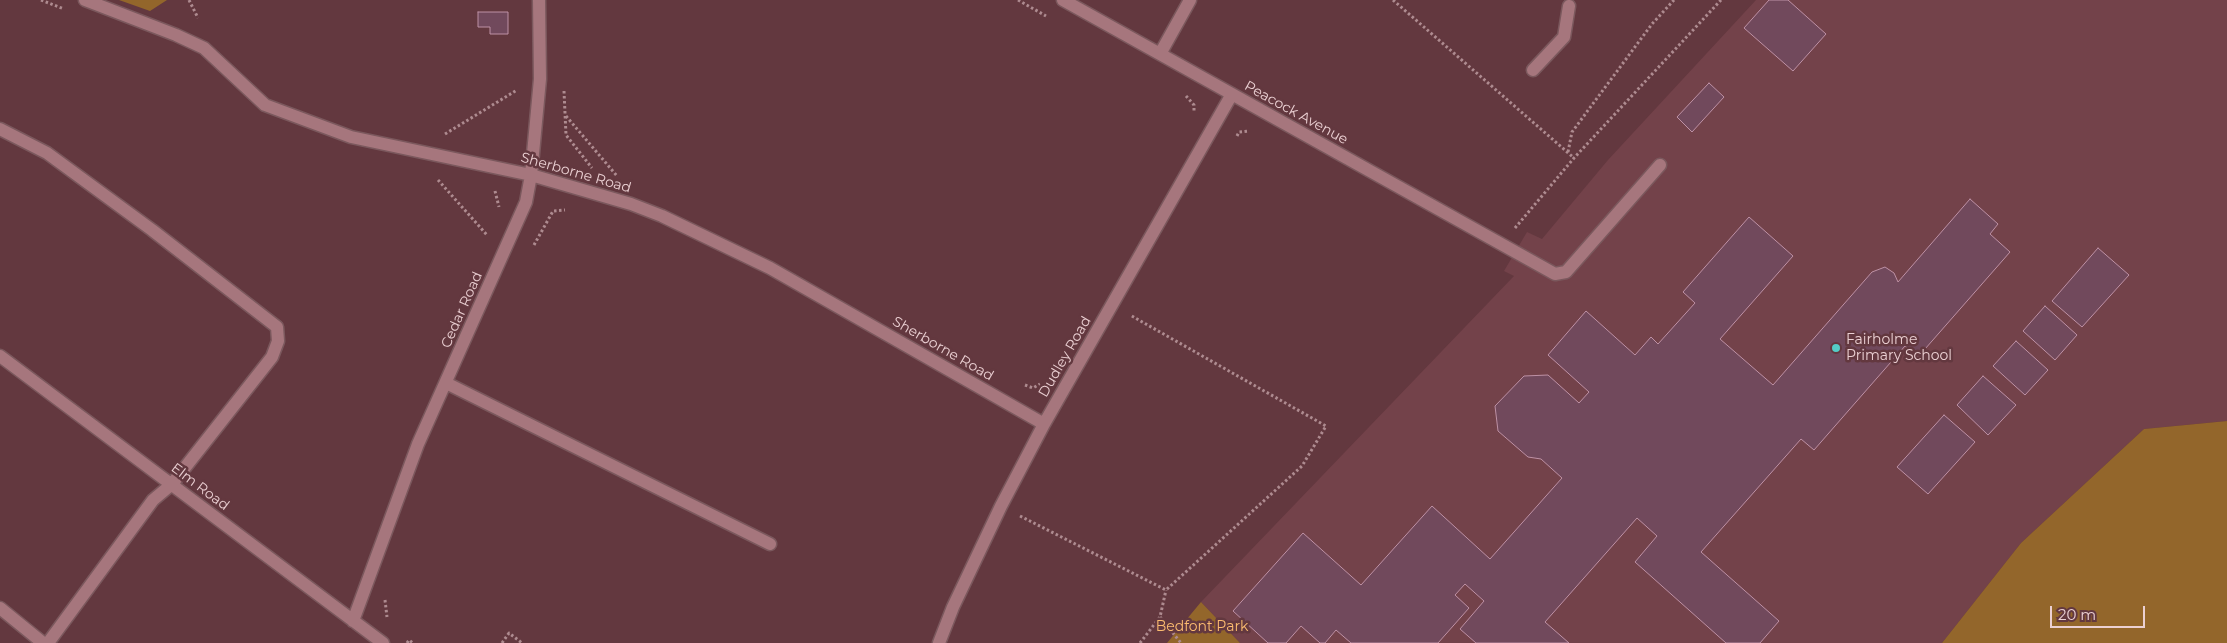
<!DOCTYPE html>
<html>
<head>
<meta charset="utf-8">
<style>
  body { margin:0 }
  #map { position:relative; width:2227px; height:643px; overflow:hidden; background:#63383f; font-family:Montserrat,sans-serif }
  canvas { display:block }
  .scale { position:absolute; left:2050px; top:606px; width:95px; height:22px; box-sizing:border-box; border:2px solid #ebd0d3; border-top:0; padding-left:6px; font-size:15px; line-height:18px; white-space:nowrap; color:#ebd0d3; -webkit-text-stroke:4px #63383f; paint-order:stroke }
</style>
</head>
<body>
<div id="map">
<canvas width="2227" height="643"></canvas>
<div class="scale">20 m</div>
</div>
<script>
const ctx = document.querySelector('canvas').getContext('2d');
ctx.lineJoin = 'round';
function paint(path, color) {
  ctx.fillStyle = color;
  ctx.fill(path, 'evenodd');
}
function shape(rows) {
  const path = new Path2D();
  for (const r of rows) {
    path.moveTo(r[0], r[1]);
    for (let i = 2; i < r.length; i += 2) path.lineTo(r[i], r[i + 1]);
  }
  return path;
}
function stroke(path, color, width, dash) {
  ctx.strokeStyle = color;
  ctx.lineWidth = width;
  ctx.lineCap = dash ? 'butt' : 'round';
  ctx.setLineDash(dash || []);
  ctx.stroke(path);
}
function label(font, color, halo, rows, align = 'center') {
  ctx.font = font + ' Montserrat,sans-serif';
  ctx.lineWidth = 5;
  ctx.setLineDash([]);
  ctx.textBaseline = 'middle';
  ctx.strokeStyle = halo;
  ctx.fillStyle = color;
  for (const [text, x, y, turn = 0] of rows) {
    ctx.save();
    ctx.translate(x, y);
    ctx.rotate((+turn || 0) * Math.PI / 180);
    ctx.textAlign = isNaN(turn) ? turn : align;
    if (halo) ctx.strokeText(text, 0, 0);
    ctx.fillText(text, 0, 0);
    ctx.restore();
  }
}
paint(shape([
  [1756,0,2227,0,2227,421,2144,429,2021,543,1942,643,1240,643,1201,602,1514,276,1504,271,1527,232,1542,239,1608,160]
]), '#73424a');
paint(shape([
  [119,0,167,0,150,11],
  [2227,421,2227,643,1942,643,2021,543,2144,429],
  [1201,602,1240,643,1167,643]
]), '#93662b');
const building = shape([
  [1769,0,1788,0,1826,34,1793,71,1744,28,1769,0],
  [478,12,508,12,508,34,490,34,490,27,478,27,478,12],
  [1709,83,1724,97,1692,132,1677,117,1709,83],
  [1970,199,1998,224,1990,234,2010,252,1918,357,1905,346,1814,450,1801,439,1701,552,1779,621,1760,643,1726,643,1635,562,1657,536,1637,518,1545,622,1569,643,1476,643,1460,629,1484,601,1465,584,1455,595,1469,608,1438,643,1351,643,1336,630,1325,643,1320,643,1301,626,1286,643,1268,643,1233,611,1303,533,1361,585,1432,506,1490,559,1562,478,1541,459,1528,457,1498,431,1495,406,1524,376,1548,375,1579,403,1589,392,1548,355,1586,311,1635,355,1651,337,1658,344,1695,303,1683,292,1749,217,1793,256,1720,339,1773,385,1872,272,1885,267,1894,273,1898,282,1970,199],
  [2098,248,2129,275,2082,327,2052,301,2098,248],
  [2045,306,2077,335,2055,360,2023,331,2045,306],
  [2016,341,2048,370,2025,395,1993,366,2016,341],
  [1983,376,2016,405,1988,435,1957,405,1983,376],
  [1944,415,1975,442,1928,494,1897,467,1944,415]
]);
paint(building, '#71495c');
stroke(building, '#be91a5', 1);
const minor = shape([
  [85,0,176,35,204,48,265,105,351,137,531,175,631,204,662,216,770,268,1044,424],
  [1063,0,1555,274,1566,272,1660,165],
  [1160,54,1190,0],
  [1533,70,1564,37,1569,6],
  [0,129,47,153,152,230,277,327,278,341,272,357,172,484,153,500,48,643],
  [0,356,383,643],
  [446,383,770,544],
  [0,608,43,643],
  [353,621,418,444,526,202,531,175,540,79,539,0],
  [939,643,953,607,1001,506,1044,424,1232,94]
]);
stroke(minor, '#7b585d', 15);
stroke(shape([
  [41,0,64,9],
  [189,0,198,18],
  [1018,0,1046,16],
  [1393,0,1574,158],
  [564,91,566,135,592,168],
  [1186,96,1194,105,1194,112],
  [566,116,617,176],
  [445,134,517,90],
  [1237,136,1239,132,1249,131],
  [1568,152,1572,132,1652,24,1674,0],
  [438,180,487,235],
  [495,191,499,207],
  [1515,228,1574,158,1721,0],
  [534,245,553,211,565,210],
  [1025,385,1033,388,1040,384],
  [1020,516,1166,590,1302,466,1326,426,1130,315],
  [385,600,387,617],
  [1160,617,1181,643],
  [407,643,409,640,413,643],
  [502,643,509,633,522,643],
  [1140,643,1160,617,1166,590]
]), '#ae8b90', 3, [2.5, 2.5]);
stroke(minor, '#a6767d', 12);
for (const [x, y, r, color] of [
  [1836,348,5,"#54cdc7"]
]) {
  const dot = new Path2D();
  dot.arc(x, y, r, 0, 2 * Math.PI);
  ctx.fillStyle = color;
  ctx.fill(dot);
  stroke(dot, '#63383f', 2);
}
label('14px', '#ebd0d3', '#63383f', [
  ["Peacock Avenue",1296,113,29],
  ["Sherborne Road",576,173,16],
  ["Cedar Road",462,310,-66],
  ["Sherborne Road",943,349,30],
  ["Dudley Road",1065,357,-60],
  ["Elm Road",200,487,37]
]);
label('14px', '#ebd0d3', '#63383f', [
  ["Fairholme",1846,340],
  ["Primary School",1846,356]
], 'left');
label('14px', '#fdbd70', '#63383f', [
  ["Bedfont Park",1202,627]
]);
</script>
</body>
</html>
